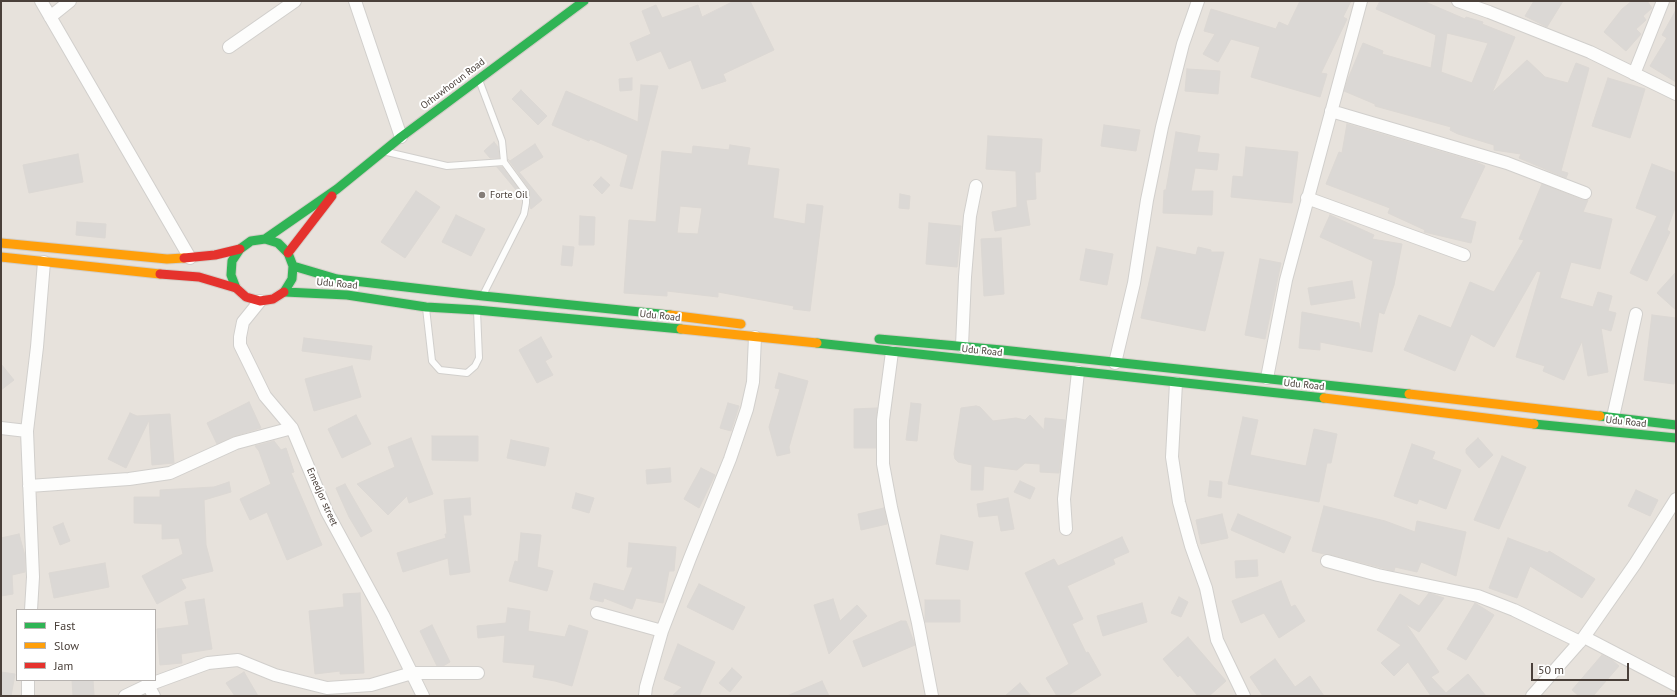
<!DOCTYPE html>
<html>
<head>
<meta charset="utf-8">
<style>
  body { margin:0 }
  #map { position:relative; width:1677px; height:697px; overflow:hidden; background:#f3f1ee; font-family:"PT Sans",sans-serif }
  canvas { display:block }
  .frame { position:absolute; inset:0; border:2px solid #4a403a; pointer-events:none }
  .legend { position:absolute; left:16px; top:609px; width:140px; height:72px; box-sizing:border-box; background:#fff; border:1px solid #b7b3b0; margin:0; padding:5px 7px; list-style:none; font-size:12px; color:#4a403a }
  .legend li { display:flex; align-items:center; gap:8px; height:20px }
  .legend b { width:20px; border:1px solid #b7b3b0 }
  .scale { position:absolute; left:1531px; top:663px; width:98px; height:18px; box-sizing:border-box; border:2px solid #4a403a; border-top:0; padding-left:5px; font-size:12px; line-height:14px; white-space:nowrap; color:#4a403a; -webkit-text-stroke:3px #fff; paint-order:stroke }
</style>
</head>
<body>
<div id="map">
<canvas width="1677" height="697"></canvas>
<div class="frame"></div>
<ul class="legend">
<li><b style="height:5px;background:#30b455"></b>Fast</li>
<li><b style="height:5px;background:#ff9f0a"></b>Slow</li>
<li><b style="height:5px;background:#e5322d"></b>Jam</li>
</ul>
<div class="scale">50 m</div>
</div>
<script>
const ctx = document.querySelector('canvas').getContext('2d');
ctx.lineJoin = 'round';
function paint(path, color) {
  ctx.fillStyle = color;
  ctx.fill(path, 'evenodd');
}
function shape(rows) {
  const path = new Path2D();
  for (const r of rows) {
    path.moveTo(r[0], r[1]);
    for (let i = 2; i < r.length; i += 2) path.lineTo(r[i], r[i + 1]);
  }
  return path;
}
function stroke(path, color, width, dash) {
  ctx.strokeStyle = color;
  ctx.lineWidth = width;
  ctx.lineCap = dash ? 'butt' : 'round';
  ctx.setLineDash(dash || []);
  ctx.stroke(path);
}
function label(font, color, halo, rows, align = 'center') {
  ctx.font = font + ' "PT Sans",sans-serif';
  ctx.lineWidth = 4;
  ctx.setLineDash([]);
  ctx.textBaseline = 'middle';
  ctx.strokeStyle = halo;
  ctx.fillStyle = color;
  for (const [text, x, y, turn = 0] of rows) {
    ctx.save();
    ctx.translate(x, y);
    ctx.rotate((+turn || 0) * Math.PI / 180);
    ctx.textAlign = isNaN(turn) ? turn : align;
    if (halo) ctx.strokeText(text, 0, 0);
    ctx.fillText(text, 0, 0);
    ctx.restore();
  }
}
paint(shape([
  [1,1,1676,1,1676,696,1,696],
  [17,610,155,610,155,680,17,680]
]), '#e7e2dc');
const building = shape([
  [734,1,750,1,774,50,723,74,726,81,702,89,691,60,669,69,661,51,637,61,630,43,651,34,642,11,656,5,662,18,698,5,702,17,734,1],
  [1300,1,1351,1,1343,17,1347,19,1321,73,1327,74,1320,97,1251,77,1260,47,1231,39,1218,62,1203,54,1215,34,1204,31,1211,9,1276,29,1279,22,1288,26,1300,1],
  [1380,1,1423,1,1465,19,1466,17,1483,22,1482,24,1515,37,1492,93,1527,60,1545,77,1568,83,1576,63,1589,68,1561,171,1568,173,1566,178,1519,158,1521,154,1494,150,1494,145,1458,134,1450,130,1451,127,1375,106,1375,104,1344,91,1348,79,1363,43,1383,51,1382,54,1431,68,1436,35,1376,9,1380,1],
  [1447,33,1488,43,1472,83,1441,72,1447,33],
  [1534,1,1563,1,1547,27,1525,16,1534,1],
  [1632,1,1647,1,1652,8,1643,16,1646,20,1636,29,1641,34,1626,51,1604,32,1622,9,1632,1],
  [1676,10,1676,82,1650,66,1667,38,1662,35,1676,10],
  [1187,69,1220,71,1218,94,1185,91,1187,69],
  [632,78,632,90,620,91,619,79,632,78],
  [1608,78,1645,89,1630,138,1592,126,1608,78],
  [641,85,658,86,632,189,620,186,628,155,590,139,589,141,552,125,566,91,638,122,641,85],
  [521,90,547,116,538,125,512,99,521,90],
  [1347,124,1476,162,1485,166,1460,218,1476,222,1471,243,1424,232,1425,230,1388,213,1390,208,1326,184,1339,152,1342,153,1347,124],
  [1104,125,1140,130,1136,151,1101,146,1104,125],
  [1176,132,1200,136,1197,152,1219,154,1217,170,1195,168,1191,191,1213,191,1212,215,1163,213,1164,190,1166,190,1176,132],
  [988,136,1042,139,1040,172,1035,172,1036,199,1026,200,1030,225,995,231,992,212,1017,207,1016,171,986,169,988,136],
  [494,142,498,147,499,158,490,158,484,151,494,142],
  [535,144,543,157,519,172,542,200,531,209,530,207,530,190,508,159,510,161,535,144],
  [730,145,750,148,747,165,779,169,773,218,805,224,807,204,823,206,810,311,793,309,794,306,762,300,718,292,718,297,667,291,667,296,624,293,629,220,656,222,662,151,692,154,693,146,729,150,730,145],
  [680,206,702,208,698,234,677,233,680,206],
  [1246,147,1298,152,1292,203,1231,197,1233,176,1243,177,1246,147],
  [78,154,83,182,29,193,23,165,78,154],
  [1652,164,1676,173,1676,205,1667,230,1670,232,1647,281,1630,273,1657,216,1636,208,1652,164],
  [497,167,502,167,522,193,522,197,497,167],
  [601,177,610,185,602,194,593,185,601,177],
  [1542,184,1582,200,1588,200,1583,212,1612,219,1600,269,1571,262,1560,298,1593,307,1598,292,1612,296,1608,311,1616,313,1611,331,1601,328,1608,372,1588,376,1582,341,1564,380,1543,371,1545,366,1516,357,1541,272,1537,271,1494,347,1471,334,1455,371,1404,350,1419,315,1451,328,1470,282,1494,292,1524,240,1519,239,1542,184],
  [416,191,440,207,405,258,381,242,416,191],
  [900,194,910,196,909,209,899,208,900,194],
  [456,215,485,229,471,256,442,242,456,215],
  [1330,215,1374,235,1372,239,1402,244,1394,285,1384,314,1379,312,1372,352,1320,342,1320,350,1299,348,1302,312,1359,323,1360,333,1373,261,1320,237,1330,215],
  [580,216,595,217,594,245,579,245,580,216],
  [77,222,106,224,105,238,76,235,77,222],
  [929,223,961,226,957,267,926,264,929,223],
  [1001,238,1004,294,984,296,981,239,1001,238],
  [563,246,574,247,572,266,561,265,563,246],
  [1157,247,1196,255,1198,247,1211,250,1211,252,1224,252,1205,331,1141,318,1157,247],
  [1086,249,1113,254,1107,285,1080,280,1086,249],
  [1260,259,1281,263,1265,339,1245,335,1260,259],
  [1676,272,1676,310,1657,293,1676,272],
  [1352,281,1355,298,1311,305,1308,288,1352,281],
  [1652,315,1676,318,1676,370,1674,384,1644,380,1652,315],
  [541,337,552,357,545,361,553,375,537,383,519,350,541,337],
  [304,338,372,346,370,360,302,351,304,338],
  [1,364,14,380,1,390,1,364],
  [352,366,361,397,314,411,305,379,352,366],
  [779,373,808,381,789,447,790,453,777,456,769,427,780,389,775,388,779,373],
  [249,402,261,428,234,436,217,444,207,423,249,402],
  [728,403,739,406,731,431,720,428,728,403],
  [911,403,921,404,917,441,906,440,911,403],
  [976,406,980,407,993,421,1016,418,1025,420,1030,415,1044,430,1045,418,1065,420,1059,473,1040,472,1040,464,1025,463,1017,470,984,466,983,490,971,490,972,465,958,462,955,459,954,454,961,408,976,406],
  [877,408,876,448,854,448,854,409,877,408],
  [130,413,137,416,170,414,174,463,152,465,149,420,126,468,108,459,130,413],
  [356,415,371,444,342,458,328,429,356,415],
  [1243,417,1258,420,1250,455,1306,466,1314,429,1337,434,1331,463,1327,463,1319,502,1228,484,1243,417],
  [432,436,478,436,478,461,432,460,432,436],
  [411,438,433,494,409,503,407,496,388,515,357,484,395,467,388,447,411,438],
  [1478,438,1493,455,1479,468,1466,453,1466,449,1478,438],
  [511,440,549,448,545,466,507,458,511,440],
  [274,441,281,450,286,448,294,472,291,473,322,545,287,560,267,512,250,520,240,499,271,484,259,451,255,446,274,441],
  [1412,444,1435,452,1432,459,1461,470,1446,509,1419,499,1417,504,1394,496,1412,444],
  [1502,456,1526,467,1499,529,1474,520,1491,481,1493,482,1491,481,1502,456],
  [670,468,671,482,647,484,646,470,670,468],
  [701,468,715,475,699,508,684,499,701,468],
  [1020,481,1035,488,1030,499,1014,492,1020,481],
  [1210,481,1222,482,1221,498,1208,496,1210,481],
  [229,482,231,492,204,500,206,545,213,571,181,579,186,588,157,604,142,576,183,554,179,538,162,539,162,524,134,523,134,497,160,497,160,490,214,487,229,482],
  [345,484,372,531,361,537,349,517,336,488,345,484],
  [1636,490,1658,500,1650,516,1628,506,1636,490],
  [576,493,594,498,589,513,572,508,576,493],
  [470,498,471,515,463,515,470,572,450,575,448,558,403,572,397,553,446,538,445,534,447,534,444,500,470,498],
  [1008,498,1014,529,1001,531,998,515,979,517,977,504,1008,498],
  [1324,506,1385,521,1415,532,1417,521,1466,532,1456,576,1421,562,1417,572,1395,567,1394,571,1329,554,1324,554,1312,551,1324,506],
  [884,508,887,524,861,530,858,514,884,508],
  [1222,514,1228,538,1201,544,1196,520,1222,514],
  [1238,514,1291,537,1284,553,1231,530,1238,514],
  [63,523,70,541,60,545,53,527,63,523],
  [521,533,541,535,537,567,553,571,547,591,509,581,515,561,518,562,521,533],
  [19,534,25,556,25,572,12,575,13,594,1,596,1,538,19,534],
  [941,535,973,542,968,570,936,564,941,535],
  [1122,537,1129,552,1113,559,1115,564,1067,586,1083,619,1072,624,1086,653,1088,652,1101,675,1067,696,1057,696,1046,678,1069,664,1025,573,1054,559,1058,566,1122,537],
  [1508,538,1548,553,1549,551,1595,579,1582,598,1530,566,1517,598,1489,588,1508,538],
  [629,543,676,547,674,571,669,571,663,603,636,598,632,609,604,598,603,602,590,599,594,583,624,591,633,567,627,567,629,543],
  [1257,560,1258,576,1236,578,1235,561,1257,560],
  [105,563,109,587,54,598,49,573,105,563],
  [1281,581,1291,607,1295,605,1305,621,1279,638,1264,613,1241,623,1232,601,1281,581],
  [699,584,745,607,733,630,687,607,699,584],
  [360,593,364,673,340,674,340,671,315,674,309,611,344,607,343,594,360,593],
  [1429,593,1444,598,1419,632,1406,624,1439,672,1431,677,1446,693,1468,674,1486,696,1431,696,1408,662,1394,676,1381,663,1401,645,1377,630,1400,594,1419,606,1429,593],
  [1179,597,1188,602,1181,617,1171,613,1179,597],
  [204,599,212,649,181,654,182,663,160,665,157,629,189,625,185,602,204,599],
  [833,599,840,621,857,605,867,616,829,654,814,605,833,599],
  [925,600,960,600,960,622,925,622,925,600],
  [1142,603,1147,622,1103,636,1097,616,1142,603],
  [1475,603,1494,615,1466,660,1447,649,1475,603],
  [508,608,530,611,528,631,565,637,569,625,588,631,572,686,555,681,533,677,535,665,503,662,505,635,478,638,477,626,506,623,508,608],
  [901,621,906,621,915,645,863,667,853,641,901,621],
  [432,625,450,662,443,666,437,666,420,631,432,625],
  [1188,637,1226,681,1209,696,1198,696,1180,675,1178,677,1163,659,1188,637],
  [678,644,715,662,699,696,672,696,682,687,664,679,678,644],
  [1602,655,1612,660,1619,666,1593,696,1579,696,1572,690,1602,655],
  [1275,659,1295,687,1310,676,1324,696,1263,696,1250,677,1275,659],
  [732,668,742,677,730,692,719,683,732,668],
  [1,672,15,674,11,696,1,695,1,672],
  [244,672,258,696,235,696,226,683,244,672],
  [72,680,93,680,94,695,73,696,72,680],
  [822,681,829,696,787,696,822,681],
  [1020,683,1031,696,1005,696,1020,683]
]);
paint(building, '#dbd8d5');
stroke(building, '#dcd8d4', 1);
const lane = shape([
  [479,80,502,141,504,162,526,192,526,203,524,214,483,295],
  [387,152,447,166,504,162],
  [426,308,432,361,440,370,467,373,475,366,479,358,477,311]
]);
const street = shape([
  [41,1,190,258],
  [355,1,401,137],
  [1458,1,1489,12,1590,52,1676,94],
  [50,17,70,1],
  [229,47,295,1],
  [1634,74,1663,1],
  [1331,111,1507,163,1585,193],
  [1307,198,1464,255],
  [260,301,243,322,240,337,240,345,265,396,292,428,327,512,383,615,423,696],
  [962,346,965,277,970,216,976,186],
  [892,352,883,420,883,464,891,507,918,623,932,696],
  [1115,363,1134,283,1147,200,1162,127,1183,44,1198,1],
  [1267,378,1286,280,1361,1],
  [1176,383,1172,457,1179,502,1191,546,1206,588,1217,640,1244,696],
  [1613,417,1636,314],
  [1,428,27,431],
  [29,486,129,479,170,473,236,443,292,428],
  [1066,529,1064,499,1078,372],
  [1327,561,1378,575,1478,596,1514,610,1580,642],
  [31,610,33,577,27,431,37,347,44,262],
  [597,613,662,631],
  [1584,637,1676,685],
  [148,685,154,696],
  [28,696,28,680],
  [125,696,148,685,208,663,238,660,275,675,327,688,371,685,412,673,478,673],
  [645,696,646,687,662,631,690,558,730,459,747,409,753,382,755,337],
  [1532,696,1584,637,1635,564,1676,499]
]);
const fast = shape([
  [265,239,337,189,401,137,584,1],
  [293,266,337,279,483,296,670,315],
  [236,288,231,275,232,261,240,249,251,241,265,239,278,243,288,253,293,266,292,279,284,292],
  [285,292,347,295,426,307,477,310,681,329],
  [879,339,1002,350,1409,394],
  [817,343,1324,398],
  [1600,416,1676,425],
  [1534,424,1676,438]
]);
const slow = shape([
  [1,243,167,259,184,258],
  [1,257,160,274],
  [670,315,741,324],
  [681,329,817,343],
  [1409,394,1600,416],
  [1324,398,1534,424]
]);
const jam = shape([
  [288,253,332,196],
  [184,258,215,255,240,249],
  [160,274,199,277,236,288,246,297,260,301,273,299,284,292]
]);
stroke(lane, '#d1cfcc', 8);
stroke(street, '#d1cfcc', 14);
stroke(fast, '#d3cec7', 11);
stroke(slow, '#d3cec7', 11);
stroke(jam, '#d3cec7', 11);
stroke(lane, '#fdfdfc', 6);
stroke(street, '#fdfdfc', 12);
stroke(fast, '#30b455', 9);
stroke(slow, '#ff9f0a', 9);
stroke(jam, '#e5322d', 9);
for (const [x, y, r, color] of [
  [482,195,4,"#857e79"]
]) {
  const dot = new Path2D();
  dot.arc(x, y, r, 0, 2 * Math.PI);
  ctx.fillStyle = color;
  ctx.fill(dot);
  stroke(dot, '#fff', 1.5);
}
label('10px', '#4a403a', '#fff', [
  ["Orhuwhorun Road",453,84,-37],
  ["Udu Road",337,284,5],
  ["Udu Road",660,316,6],
  ["Udu Road",982,351,6],
  ["Udu Road",1304,385,6],
  ["Udu Road",1626,422,6],
  ["Emedjor street",322,497,66]
]);
label('10px', '#4a403a', '#fff', [
  ["Forte Oil",490,195]
], 'left');
</script>
</body>
</html>
